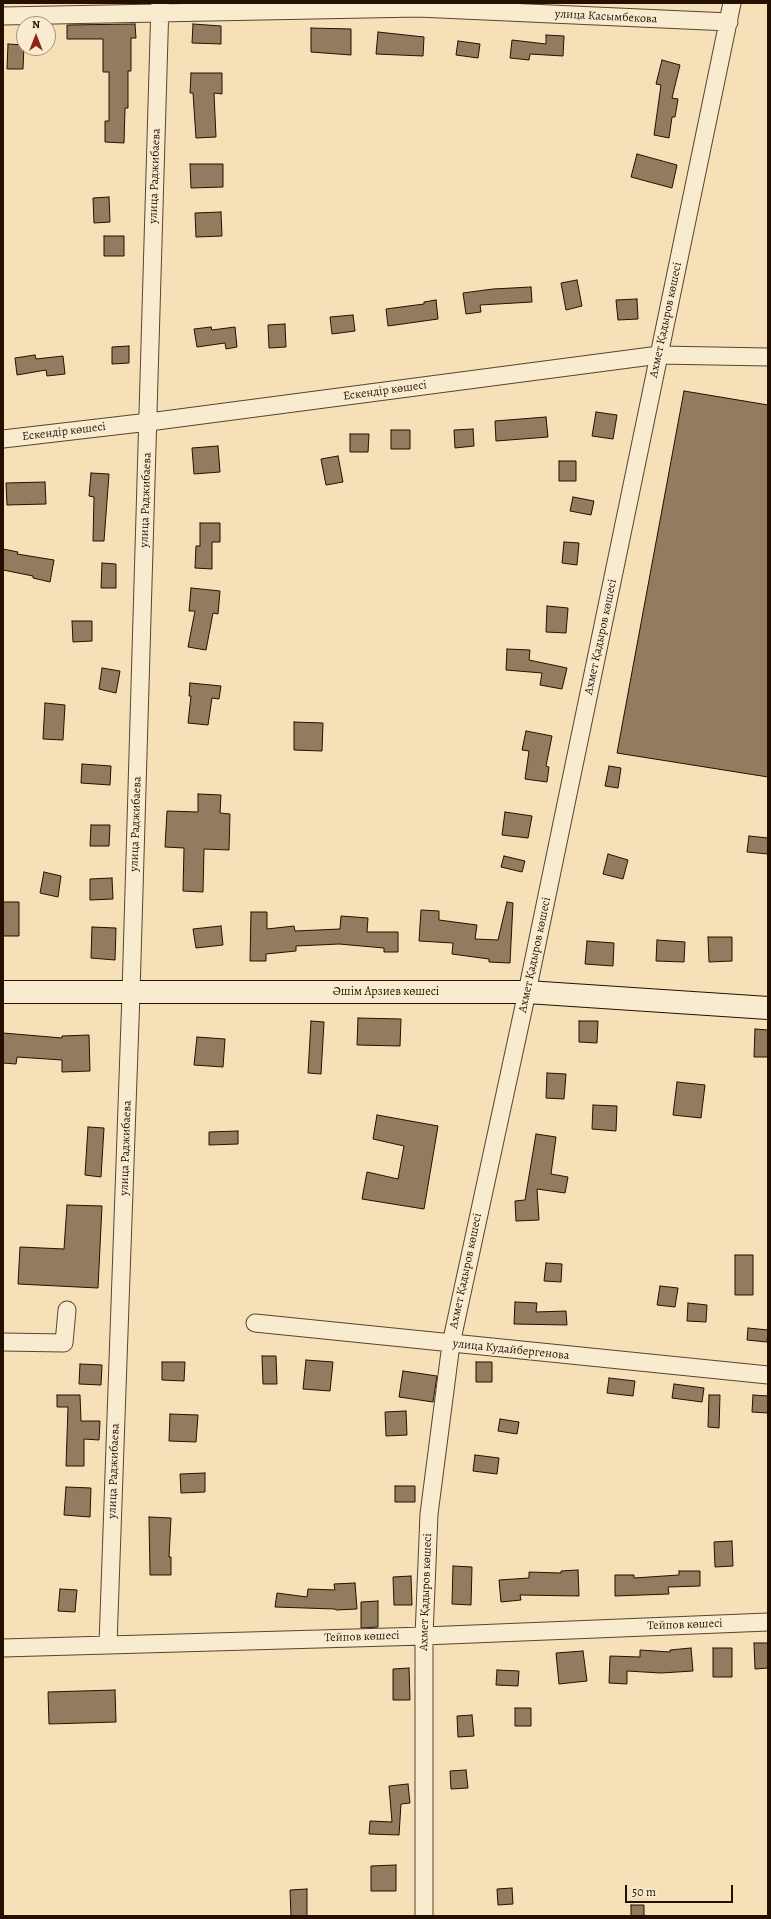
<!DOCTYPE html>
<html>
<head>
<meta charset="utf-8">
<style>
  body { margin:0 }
  #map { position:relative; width:771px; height:1919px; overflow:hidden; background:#f5e0b7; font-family:Alegreya,serif }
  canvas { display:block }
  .frame { position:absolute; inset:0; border:4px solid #251000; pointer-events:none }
  .north { position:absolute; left:16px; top:16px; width:40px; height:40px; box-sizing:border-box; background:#f8ebd0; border:1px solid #a4937d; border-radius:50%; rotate:0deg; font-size:11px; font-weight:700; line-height:16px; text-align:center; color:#251000 }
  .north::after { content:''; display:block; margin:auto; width:14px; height:18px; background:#8f2418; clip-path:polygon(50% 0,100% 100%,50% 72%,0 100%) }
  .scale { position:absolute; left:625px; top:1885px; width:108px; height:18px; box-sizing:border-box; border:2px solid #251000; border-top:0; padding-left:5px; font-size:12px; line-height:14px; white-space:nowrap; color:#251000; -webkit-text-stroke:3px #f8ebd0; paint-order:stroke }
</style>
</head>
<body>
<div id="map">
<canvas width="771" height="1919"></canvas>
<div class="frame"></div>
<div class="north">N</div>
<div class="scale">50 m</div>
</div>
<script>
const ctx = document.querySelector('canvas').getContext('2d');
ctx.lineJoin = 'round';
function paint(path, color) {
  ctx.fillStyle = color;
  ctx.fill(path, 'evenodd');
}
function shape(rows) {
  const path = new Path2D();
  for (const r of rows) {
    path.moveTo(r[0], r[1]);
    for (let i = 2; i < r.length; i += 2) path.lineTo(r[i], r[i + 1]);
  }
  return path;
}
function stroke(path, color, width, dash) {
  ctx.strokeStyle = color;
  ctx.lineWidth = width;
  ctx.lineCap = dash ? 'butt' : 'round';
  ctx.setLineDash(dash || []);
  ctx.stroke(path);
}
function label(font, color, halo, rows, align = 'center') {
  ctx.font = font + ' Alegreya,serif';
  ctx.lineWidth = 3;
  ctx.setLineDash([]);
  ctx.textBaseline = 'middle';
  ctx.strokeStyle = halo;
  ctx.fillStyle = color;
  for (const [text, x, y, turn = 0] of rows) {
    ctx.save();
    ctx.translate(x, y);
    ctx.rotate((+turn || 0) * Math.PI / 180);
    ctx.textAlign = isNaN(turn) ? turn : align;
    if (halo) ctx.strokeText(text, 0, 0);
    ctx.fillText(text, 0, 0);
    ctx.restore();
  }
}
const building = shape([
  [135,24,136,38,131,38,131,71,128,71,128,108,125,108,124,143,105,142,105,121,109,121,109,72,103,72,103,39,67,39,67,25,135,24],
  [193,24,221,26,221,44,192,43,193,24],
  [311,28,351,29,351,55,311,52,311,28],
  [378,32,424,37,423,56,376,54,378,32],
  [546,35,564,36,563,56,530,54,529,60,510,58,512,40,546,44,546,35],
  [458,41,480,44,478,58,456,55,458,41],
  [8,44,24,45,23,69,7,69,8,44],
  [662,60,680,65,672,98,678,99,675,117,672,117,669,138,654,135,661,85,656,84,662,60],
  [191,73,222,73,222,94,214,93,216,137,196,138,193,93,190,93,191,73],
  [637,154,677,165,672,188,631,177,637,154],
  [190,164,223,164,223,187,191,188,190,164],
  [109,197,110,222,94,223,93,198,109,197],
  [221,212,222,236,196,237,195,213,221,212],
  [104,236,124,236,124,256,104,256,104,236],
  [577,280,582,306,566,310,561,283,577,280],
  [531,287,532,302,480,305,481,312,466,314,463,293,493,289,531,287],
  [637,299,638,319,618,320,616,300,637,299],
  [436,300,438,319,388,326,386,309,424,304,424,302,436,300],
  [353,315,355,331,332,334,330,317,353,315],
  [285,324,286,347,269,348,268,325,285,324],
  [211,327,212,330,235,327,237,347,226,349,225,343,197,347,194,329,211,327],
  [129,346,129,363,112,364,112,347,129,346],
  [35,355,36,359,63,356,65,374,47,376,46,370,17,375,15,358,35,355],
  [684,391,768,405,768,777,617,753,684,391],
  [596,412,617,415,613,439,592,436,596,412],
  [546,417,548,437,496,441,495,421,546,417],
  [473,429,474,446,455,448,454,430,473,429],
  [391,430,410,430,410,449,391,449,391,430],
  [350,434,369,434,368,452,350,452,350,434],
  [218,446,220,472,194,474,192,448,218,446],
  [338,456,343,482,326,485,321,459,338,456],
  [559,461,576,461,576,481,559,481,559,461],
  [91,473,109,474,104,541,93,541,94,497,89,496,91,473],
  [45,482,46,504,7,505,6,483,45,482],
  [573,497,594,501,591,515,570,511,573,497],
  [200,523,220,523,220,542,212,542,212,569,195,568,196,546,200,546,200,523],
  [564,542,579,543,577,565,562,563,564,542],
  [3,549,18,552,17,554,54,560,50,582,33,578,33,576,3,570,3,549],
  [102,563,116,564,116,588,101,588,102,563],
  [191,588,220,591,218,614,213,613,206,650,188,647,195,611,189,611,191,588],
  [547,606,568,608,566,633,546,632,547,606],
  [72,621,92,621,92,641,73,642,72,621],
  [507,649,530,650,529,660,567,668,562,689,540,685,542,673,506,670,507,649],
  [102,668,120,671,116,693,99,689,102,668],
  [190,683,221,686,219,699,212,698,208,725,188,723,191,696,189,696,190,683],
  [45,703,65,705,63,740,43,739,45,703],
  [294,722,323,723,322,751,294,750,294,722],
  [526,731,552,736,546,766,549,767,547,782,525,779,529,751,522,750,526,731],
  [82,764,111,766,110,785,81,783,82,764],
  [609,766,621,768,618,788,605,786,609,766],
  [198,794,221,795,220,813,230,814,229,850,204,849,203,892,183,891,184,848,165,847,167,811,198,812,198,794],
  [505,812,532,816,528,838,502,835,505,812],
  [91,825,110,825,109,846,90,846,91,825],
  [749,836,768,838,768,854,747,852,749,836],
  [608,854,628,860,623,879,603,874,608,854],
  [504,856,525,861,522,872,501,867,504,856],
  [44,872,61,876,58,897,40,893,44,872],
  [112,878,113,899,90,900,90,879,112,878],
  [3,902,19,902,19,936,3,936,3,902],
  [507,902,513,903,510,963,489,962,489,959,452,954,453,943,419,941,421,910,439,911,439,920,477,925,475,939,498,940,507,902],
  [251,912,267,912,267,929,294,926,295,931,340,929,341,916,368,918,367,932,398,932,398,952,384,952,384,948,339,944,296,946,296,951,266,954,266,961,250,961,251,912],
  [221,926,223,945,196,948,193,929,221,926],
  [92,927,116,928,115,960,91,958,92,927],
  [708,937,732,937,732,961,709,962,708,937],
  [657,940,685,942,684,962,656,961,657,940],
  [587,941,614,943,613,966,585,964,587,941],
  [358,1018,401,1019,400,1046,357,1045,358,1018],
  [311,1021,324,1022,321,1074,308,1073,311,1021],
  [579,1021,598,1021,597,1043,579,1042,579,1021],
  [755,1029,768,1030,768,1057,754,1057,755,1029],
  [3,1033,62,1038,62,1036,89,1035,90,1071,62,1072,62,1060,17,1057,16,1064,3,1063,3,1033],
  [197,1037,225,1039,223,1067,194,1065,197,1037],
  [547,1073,566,1074,564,1099,546,1098,547,1073],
  [677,1082,705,1085,701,1118,673,1115,677,1082],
  [593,1105,617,1106,616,1131,592,1129,593,1105],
  [377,1115,438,1126,424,1209,362,1199,367,1172,398,1179,404,1146,373,1139,377,1115],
  [88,1127,104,1128,101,1177,85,1175,88,1127],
  [238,1131,238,1144,209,1145,209,1132,238,1131],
  [536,1134,556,1137,551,1174,568,1177,565,1193,537,1189,539,1220,516,1221,515,1201,525,1200,536,1134],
  [67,1205,102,1206,98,1288,18,1284,20,1247,64,1249,67,1205],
  [735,1255,753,1255,753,1295,735,1295,735,1255],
  [546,1263,562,1264,561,1282,544,1281,546,1263],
  [660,1286,678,1288,675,1307,657,1305,660,1286],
  [515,1302,537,1303,536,1312,566,1311,567,1325,514,1324,515,1302],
  [688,1303,707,1305,706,1322,687,1321,688,1303],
  [748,1328,768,1330,767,1342,747,1340,748,1328],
  [262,1356,276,1356,277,1384,263,1384,262,1356],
  [306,1360,333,1362,330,1391,303,1389,306,1360],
  [162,1362,185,1362,184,1381,162,1380,162,1362],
  [476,1362,492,1362,492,1382,476,1382,476,1362],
  [80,1364,102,1365,101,1385,79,1384,80,1364],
  [403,1371,437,1376,433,1402,399,1397,403,1371],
  [609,1378,635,1381,633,1396,607,1393,609,1378],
  [674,1384,704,1388,702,1402,672,1398,674,1384],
  [57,1395,80,1395,81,1421,100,1421,99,1440,84,1439,84,1466,66,1466,68,1407,57,1407,57,1395],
  [709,1395,720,1395,719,1428,708,1427,709,1395],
  [753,1395,768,1396,768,1413,752,1412,753,1395],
  [406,1411,407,1435,386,1436,385,1412,406,1411],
  [170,1414,198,1415,196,1442,169,1441,170,1414],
  [500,1419,519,1422,517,1434,498,1431,500,1419],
  [475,1455,499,1458,497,1474,473,1471,475,1455],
  [205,1473,205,1492,181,1493,180,1474,205,1473],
  [395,1486,415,1486,415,1502,395,1502,395,1486],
  [66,1487,91,1488,90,1517,64,1515,66,1487],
  [149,1517,171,1518,169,1557,171,1557,171,1575,150,1575,149,1517],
  [732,1541,733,1566,715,1567,714,1542,732,1541],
  [453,1566,472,1567,471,1605,452,1604,453,1566],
  [578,1570,579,1596,520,1595,521,1600,501,1602,499,1580,529,1578,529,1572,561,1573,561,1571,578,1570],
  [679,1571,700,1571,700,1586,668,1587,669,1594,615,1596,615,1575,634,1575,634,1578,679,1575,679,1571],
  [411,1576,412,1605,394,1605,393,1577,411,1576],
  [355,1583,357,1609,336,1610,335,1609,275,1607,277,1593,307,1597,308,1589,335,1590,334,1584,355,1583],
  [60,1589,77,1590,75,1612,58,1611,60,1589],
  [378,1601,378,1627,361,1628,361,1602,378,1601],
  [754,1643,768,1643,768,1668,755,1669,754,1643],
  [691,1648,693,1671,661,1673,627,1671,627,1684,609,1683,610,1656,640,1657,640,1650,670,1652,670,1650,691,1648],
  [713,1648,732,1648,732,1677,713,1677,713,1648],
  [583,1651,587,1681,559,1684,556,1653,583,1651],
  [409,1668,410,1700,393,1700,393,1669,409,1668],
  [497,1670,519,1671,518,1686,496,1685,497,1670],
  [115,1690,116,1722,49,1724,48,1692,115,1690],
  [515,1708,531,1708,531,1726,515,1726,515,1708],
  [472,1715,474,1736,458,1737,457,1716,472,1715],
  [466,1770,468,1788,451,1789,450,1771,466,1770],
  [408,1784,410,1803,401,1804,399,1835,369,1834,370,1821,392,1822,389,1786,408,1784],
  [396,1865,396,1891,371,1891,371,1866,396,1865],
  [512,1888,513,1904,498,1905,497,1889,512,1888],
  [307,1889,307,1916,291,1916,290,1890,307,1889],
  [631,1905,644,1905,644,1916,631,1916,631,1905]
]);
paint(building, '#917c5f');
stroke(building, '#251000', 1);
const street = shape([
  [3,16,418,8,729,22],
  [3,439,149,422,659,355,768,357],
  [255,1323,768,1375],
  [3,1342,64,1343,67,1310],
  [108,1644,131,993,160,3],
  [3,1648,424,1636,768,1622],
  [424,1916,424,1636,429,1514,451,1344,527,992,732,3]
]);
const secondary = shape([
  [3,992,527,992,768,1008]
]);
stroke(street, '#59442e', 19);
stroke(secondary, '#251000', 24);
stroke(street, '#f8ebd0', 17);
stroke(secondary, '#f8ebd0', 22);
label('12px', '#251000', '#f8ebd0', [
  ["улица Касымбекова",606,17,3],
  ["улица Раджибаева",155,176,-88],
  ["Ахмет Қадыров көшесі",666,320,-78],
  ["Ескендір көшесі",385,391,-8],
  ["Ескендір көшесі",64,432,-7],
  ["улица Раджибаева",146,500,-88],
  ["Ахмет Қадыров көшесі",601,637,-78],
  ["улица Раджибаева",136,824,-88],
  ["Ахмет Қадыров көшесі",535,955,-78],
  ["Әшім Арзиев көшесі",386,992],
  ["улица Раджибаева",126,1148,-88],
  ["Ахмет Қадыров көшесі",466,1271,-78],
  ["улица Кудайбергенова",511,1350,6],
  ["улица Раджибаева",114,1471,-88],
  ["Ахмет Қадыров көшесі",426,1592,-88],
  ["Тейпов көшесі",685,1625,-2],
  ["Тейпов көшесі",362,1637,-2]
]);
</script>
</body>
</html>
